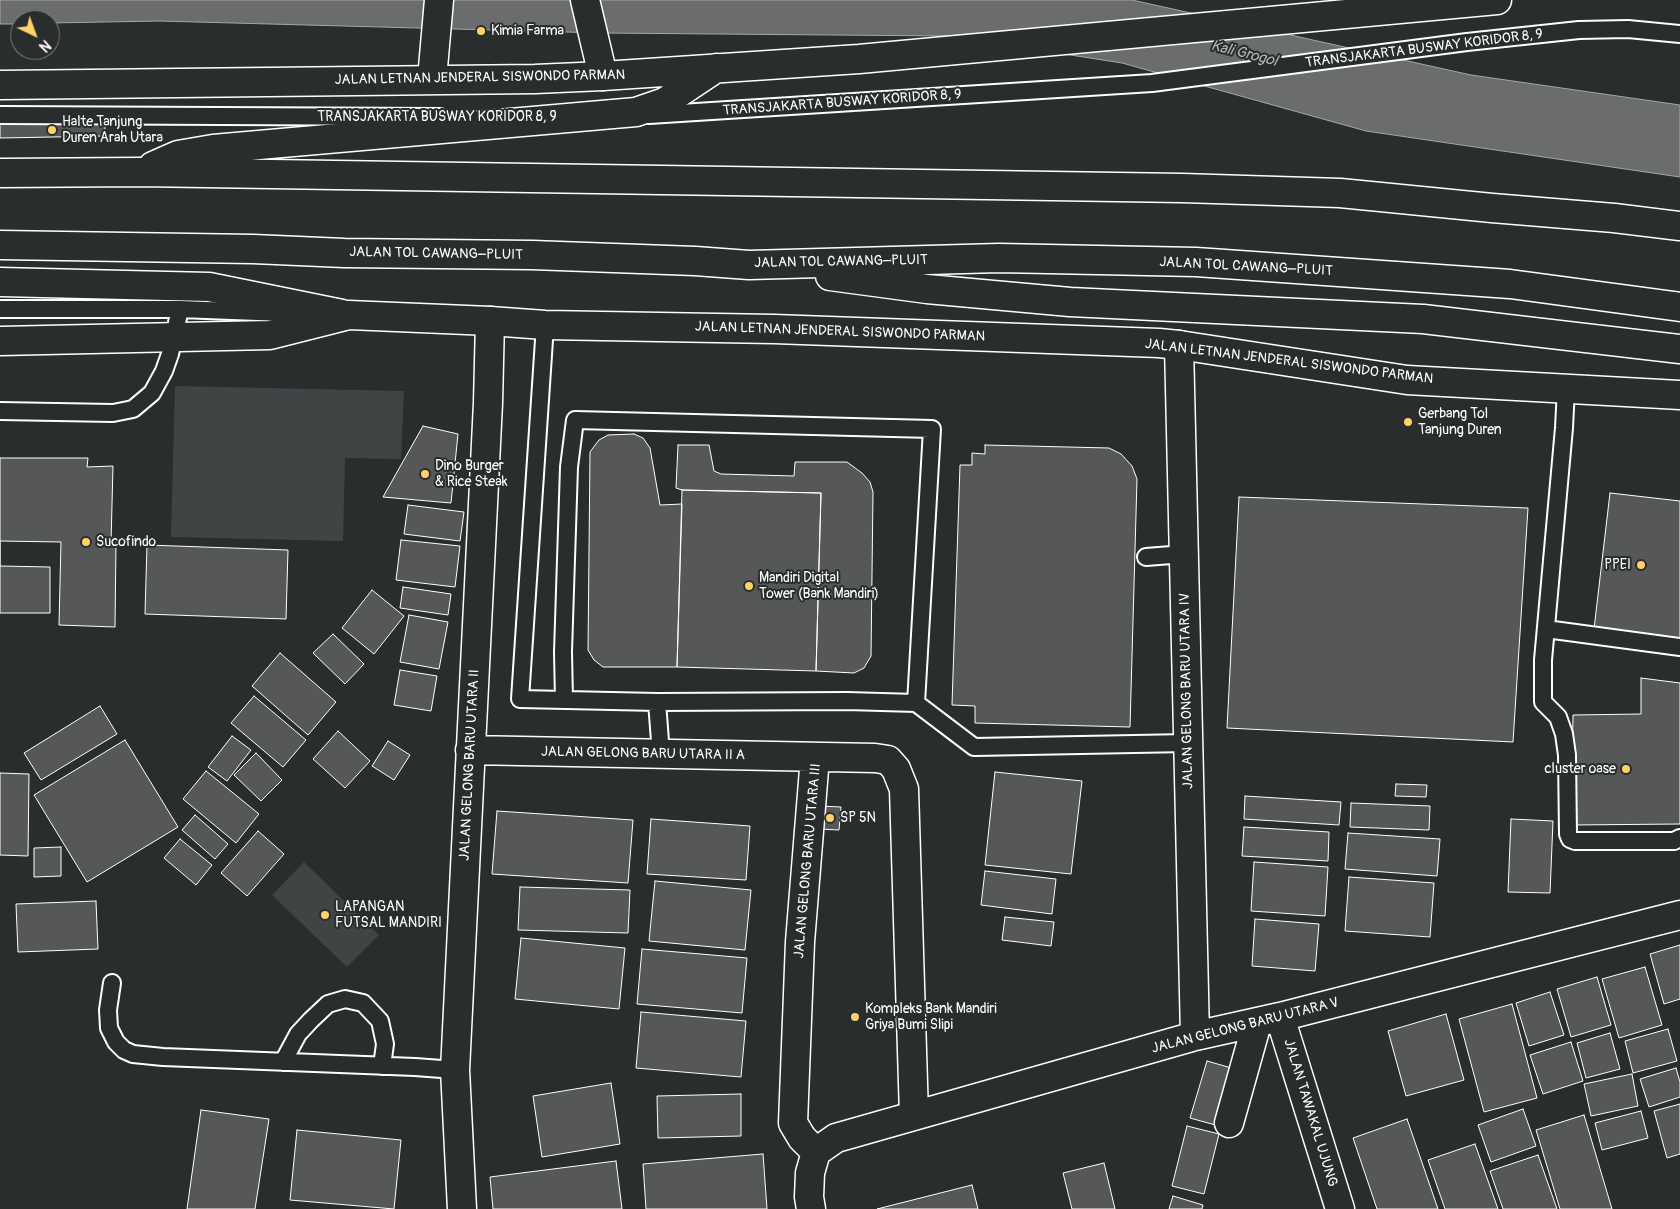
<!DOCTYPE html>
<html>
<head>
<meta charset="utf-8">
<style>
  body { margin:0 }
  #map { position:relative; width:1680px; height:1209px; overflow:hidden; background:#2a2d2e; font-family:Pangolin,sans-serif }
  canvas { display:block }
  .north { position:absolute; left:10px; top:10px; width:50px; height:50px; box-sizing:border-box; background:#2a2d2e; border:1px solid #7f8182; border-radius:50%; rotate:138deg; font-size:14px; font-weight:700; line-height:20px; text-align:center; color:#fff }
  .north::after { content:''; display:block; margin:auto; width:18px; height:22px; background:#ffd166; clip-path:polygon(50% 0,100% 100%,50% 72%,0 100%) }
</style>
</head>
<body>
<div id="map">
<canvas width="1680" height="1209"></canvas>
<div class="north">N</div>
</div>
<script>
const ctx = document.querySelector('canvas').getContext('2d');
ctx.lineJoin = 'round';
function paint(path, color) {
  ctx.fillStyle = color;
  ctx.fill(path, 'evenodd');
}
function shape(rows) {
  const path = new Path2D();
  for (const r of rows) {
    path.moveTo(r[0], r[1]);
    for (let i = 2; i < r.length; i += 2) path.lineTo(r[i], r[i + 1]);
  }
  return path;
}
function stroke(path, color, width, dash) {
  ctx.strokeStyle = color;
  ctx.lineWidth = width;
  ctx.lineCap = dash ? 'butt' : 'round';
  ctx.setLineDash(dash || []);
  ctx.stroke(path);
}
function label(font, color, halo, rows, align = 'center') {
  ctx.font = font + ' Pangolin,sans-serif';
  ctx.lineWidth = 4;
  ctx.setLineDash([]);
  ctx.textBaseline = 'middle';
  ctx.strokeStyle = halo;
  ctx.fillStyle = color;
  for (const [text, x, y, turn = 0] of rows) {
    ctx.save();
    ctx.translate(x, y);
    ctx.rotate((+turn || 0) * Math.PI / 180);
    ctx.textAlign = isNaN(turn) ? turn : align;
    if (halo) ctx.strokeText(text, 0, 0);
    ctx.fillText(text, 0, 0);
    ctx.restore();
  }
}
paint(shape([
  [175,386,404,391,401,459,345,458,343,541,171,537],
  [304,862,379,935,347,967,272,895]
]), '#414445');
const water = shape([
  [0,0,1132,0,1471,75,1680,105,1680,177,1366,131,1122,63,948,36,602,33,159,21,50,23,50,20,20,20,20,24,0,24,0,0]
]);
paint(water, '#6a6c6d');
stroke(water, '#a6a7a7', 1);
const building = shape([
  [105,122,105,136,0,138,0,123,105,122],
  [423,426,458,434,451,503,383,497,423,426],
  [634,434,643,438,650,448,660,505,682,504,677,667,603,667,594,660,588,650,590,452,599,440,608,435,634,434],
  [678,445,709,445,714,471,721,474,794,476,795,462,847,462,862,473,870,482,873,492,871,656,864,668,854,673,816,671,821,493,682,490,676,488,678,445],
  [985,445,1109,448,1121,454,1132,466,1137,479,1130,727,975,723,975,706,952,705,960,465,972,465,972,453,985,454,985,445],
  [0,458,88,458,87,467,113,466,111,543,116,543,115,627,59,625,61,542,0,541,0,566,50,567,50,613,0,613,0,458],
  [682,490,821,493,816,671,677,667,682,490],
  [1610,493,1680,501,1680,639,1594,629,1610,493],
  [1239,497,1528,508,1513,742,1227,728,1239,497],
  [408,505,464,512,460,541,404,534,408,505],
  [401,540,460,546,455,587,396,580,401,540],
  [147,545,288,550,286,619,145,614,147,545],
  [403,587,451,594,448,615,400,608,403,587],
  [372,590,404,616,374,654,342,628,372,590],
  [409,615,448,622,439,669,400,662,409,615],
  [333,634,364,664,345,684,313,653,333,634],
  [280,653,336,702,308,735,252,686,280,653],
  [400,670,437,676,431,711,394,705,400,670],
  [1641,678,1680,683,1680,824,1571,825,1573,715,1641,714,1641,678],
  [254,696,306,740,283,767,231,723,254,696],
  [100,706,117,734,41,780,24,753,100,706],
  [338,731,370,761,345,788,313,759,338,731],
  [232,736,251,750,227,781,208,767,232,736],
  [125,740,178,827,87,882,34,795,125,740],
  [388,741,410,755,394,780,372,766,388,741],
  [256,753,282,780,261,801,234,775,256,753],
  [206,771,259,814,236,843,183,799,206,771],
  [995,772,1082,781,1071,874,985,865,995,772],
  [0,773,29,774,28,856,0,855,0,773],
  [1396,784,1427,785,1426,797,1395,796,1396,784],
  [1245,796,1341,802,1339,825,1244,819,1245,796],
  [1351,803,1430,806,1429,830,1350,827,1351,803],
  [820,806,841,807,839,830,819,829,820,806],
  [497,811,633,820,628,883,492,874,497,811],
  [195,815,228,844,215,859,182,830,195,815],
  [651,819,750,826,746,880,647,874,651,819],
  [1511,819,1553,821,1550,893,1508,892,1511,819],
  [1244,827,1329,832,1328,861,1242,856,1244,827],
  [258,831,284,854,247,896,221,873,258,831],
  [1348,833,1440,839,1437,876,1345,869,1348,833],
  [180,839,212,865,196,885,164,858,180,839],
  [61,847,61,876,34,877,34,848,61,847],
  [1254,862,1328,867,1325,916,1251,911,1254,862],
  [985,871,1056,879,1052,914,981,905,985,871],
  [1349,877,1434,883,1430,937,1345,931,1349,877],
  [655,881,751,890,745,950,649,941,655,881],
  [520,887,630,890,628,933,518,930,520,887],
  [96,901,98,949,18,952,16,904,96,901],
  [1005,917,1054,922,1051,946,1002,940,1005,917],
  [1255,919,1319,924,1315,971,1252,966,1255,919],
  [521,938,625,948,619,1009,515,999,521,938],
  [1680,945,1680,999,1664,1004,1650,954,1680,945],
  [642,949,747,958,742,1013,637,1004,642,949],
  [1645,967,1662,1025,1619,1038,1602,979,1645,967],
  [1597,977,1611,1025,1571,1037,1557,989,1597,977],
  [1550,992,1564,1035,1529,1046,1516,1003,1550,992],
  [1512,1004,1537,1098,1484,1112,1459,1019,1512,1004],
  [641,1012,746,1021,741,1077,636,1068,641,1012],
  [1446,1014,1464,1080,1406,1096,1388,1031,1446,1014],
  [1668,1029,1677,1061,1633,1073,1625,1041,1668,1029],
  [1610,1033,1620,1069,1586,1078,1577,1043,1610,1033],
  [1571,1042,1583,1081,1543,1094,1530,1055,1571,1042],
  [1207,1061,1235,1069,1219,1126,1190,1118,1207,1061],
  [1676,1068,1680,1082,1680,1097,1649,1107,1640,1079,1676,1068],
  [1632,1074,1638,1106,1591,1116,1584,1084,1632,1074],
  [611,1083,620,1144,542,1157,533,1096,611,1083],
  [741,1094,741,1136,658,1138,657,1096,741,1094],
  [1680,1104,1680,1154,1667,1158,1654,1111,1680,1104],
  [1523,1109,1536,1146,1491,1162,1478,1125,1523,1109],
  [201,1110,269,1119,255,1209,187,1209,201,1110],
  [1641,1111,1648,1138,1602,1150,1595,1123,1641,1111],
  [1584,1115,1612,1209,1560,1209,1536,1130,1584,1115],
  [1407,1119,1438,1209,1377,1209,1353,1138,1407,1119],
  [1187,1126,1219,1134,1204,1194,1172,1186,1187,1126],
  [297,1130,401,1140,394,1209,290,1200,297,1130],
  [1475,1144,1498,1209,1445,1209,1428,1160,1475,1144],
  [763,1154,767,1209,646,1209,643,1164,763,1154],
  [1538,1155,1557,1209,1503,1209,1490,1171,1538,1155],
  [616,1161,622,1209,493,1209,490,1177,616,1161],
  [1104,1163,1115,1209,1072,1209,1063,1173,1104,1163],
  [972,1185,978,1209,877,1209,972,1185],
  [1173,1196,1203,1205,1202,1209,1169,1209,1173,1196]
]);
paint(building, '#555758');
stroke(building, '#fff', 1);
const lane = shape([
  [0,115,440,117],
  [649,115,1152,83,1467,42,1579,30,1628,29,1680,34],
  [0,309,180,309,284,313],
  [545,325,520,699,657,702,847,701,916,703,974,747,1188,743],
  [1566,388,1564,428,1543,660,1543,702,1558,717,1564,734,1567,755,1568,834,1570,839,1575,841,1674,841,1680,838],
  [0,411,113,413,133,409,152,393,164,371,170,354,180,309],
  [1146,557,1184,554],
  [1546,629,1680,647],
  [564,700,563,652,569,467,575,420,932,429,916,703],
  [657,702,661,754],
  [112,983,108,1010,109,1028,116,1042,124,1050,133,1054,163,1057,415,1067,455,1070],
  [283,1062,298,1034,311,1020,328,1004,345,999,363,1003,380,1021,385,1044,382,1066]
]);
const street = shape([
  [585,0,603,76],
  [432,79,439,0],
  [1179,345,1195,1036],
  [470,750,875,758,888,760,896,769,904,789,914,1116],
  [1280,1017,1340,1209],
  [1229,1123,1257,1023],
  [816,1152,836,1138,1195,1036,1280,1017,1680,915],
  [462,1209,455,1070,488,403,490,321],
  [811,1209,809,1197,810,1173,816,1152,802,1138,793,1123,800,942,815,757]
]);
const highway = shape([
  [0,85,535,79,603,76,859,59,1497,0],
  [153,166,178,155,213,149,636,112,665,102,716,68],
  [0,173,140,172,1182,188,1340,193,1492,208,1614,218,1680,226],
  [0,245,253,249,344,253,532,255,695,261,749,265,999,258,1196,262,1510,284,1680,307],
  [830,276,927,289,1070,302,1423,319,1680,349],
  [0,282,209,287,342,314],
  [0,341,270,335,349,315,490,321,545,325,774,329,1159,343,1179,345,1407,380,1680,395]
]);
stroke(lane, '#fff', 20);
stroke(street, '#fff', 31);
stroke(highway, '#fff', 31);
stroke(lane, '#2a2d2e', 16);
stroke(street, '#2a2d2e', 28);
stroke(highway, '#2a2d2e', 28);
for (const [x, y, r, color] of [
  [481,31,5,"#ffd166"],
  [52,130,5,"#ffd166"],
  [1408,422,5,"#ffd166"],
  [425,474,5,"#ffd166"],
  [86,542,5,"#ffd166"],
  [1641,565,5,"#ffd166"],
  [749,586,5,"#ffd166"],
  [1626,769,5,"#ffd166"],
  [830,818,5,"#ffd166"],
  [325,915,5,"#ffd166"],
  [855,1017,5,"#ffd166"]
]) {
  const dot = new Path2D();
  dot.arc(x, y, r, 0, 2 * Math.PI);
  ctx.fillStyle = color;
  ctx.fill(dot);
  stroke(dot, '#2a2d2e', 2);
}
label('14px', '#fff', '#2a2d2e', [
  ["Kimia Farma",491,31],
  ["Halte Tanjung",62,122],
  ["Duren Arah Utara",62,138],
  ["Gerbang Tol",1418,414],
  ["Tanjung Duren",1418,430],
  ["Dino Burger",435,466],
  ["& Rice Steak",435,482],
  ["Sucofindo",96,542],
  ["PPEI",1631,565,"right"],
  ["Mandiri Digital",759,578],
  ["Tower (Bank Mandiri)",759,594],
  ["cluster oase",1616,769,"right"],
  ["SP 5N",840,818],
  ["LAPANGAN",335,907],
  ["FUTSAL MANDIRI",335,923],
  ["Kompleks Bank Mandiri",865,1009],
  ["Griya Bumi Slipi",865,1025]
], 'left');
label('14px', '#fff', '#2a2d2e', [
  ["TRANSJAKARTA BUSWAY KORIDOR 8, 9",1424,49,-7],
  ["JALAN LETNAN JENDERAL SISWONDO PARMAN",480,78,-1],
  ["TRANSJAKARTA BUSWAY KORIDOR 8, 9",842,103,-4],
  ["TRANSJAKARTA BUSWAY KORIDOR 8, 9",437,117],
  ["JALAN TOL CAWANG–PLUIT",436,254,1],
  ["JALAN TOL CAWANG–PLUIT",841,262,-1],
  ["JALAN TOL CAWANG–PLUIT",1246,267,3],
  ["JALAN LETNAN JENDERAL SISWONDO PARMAN",840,332,2],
  ["JALAN LETNAN JENDERAL SISWONDO PARMAN",1289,362,7],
  ["JALAN GELONG BARU UTARA IV",1187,691,-91],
  ["JALAN GELONG BARU UTARA II A",643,754,1],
  ["JALAN GELONG BARU UTARA II",470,765,-87],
  ["JALAN GELONG BARU UTARA III",808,861,-85],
  ["JALAN GELONG BARU UTARA V",1245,1026,-14],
  ["JALAN TAWAKAL UJUNG",1310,1113,73]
]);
label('italic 15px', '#b4b6b6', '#2a2d2e', [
  ["Kali Grogol",1244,54,14]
]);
</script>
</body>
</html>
